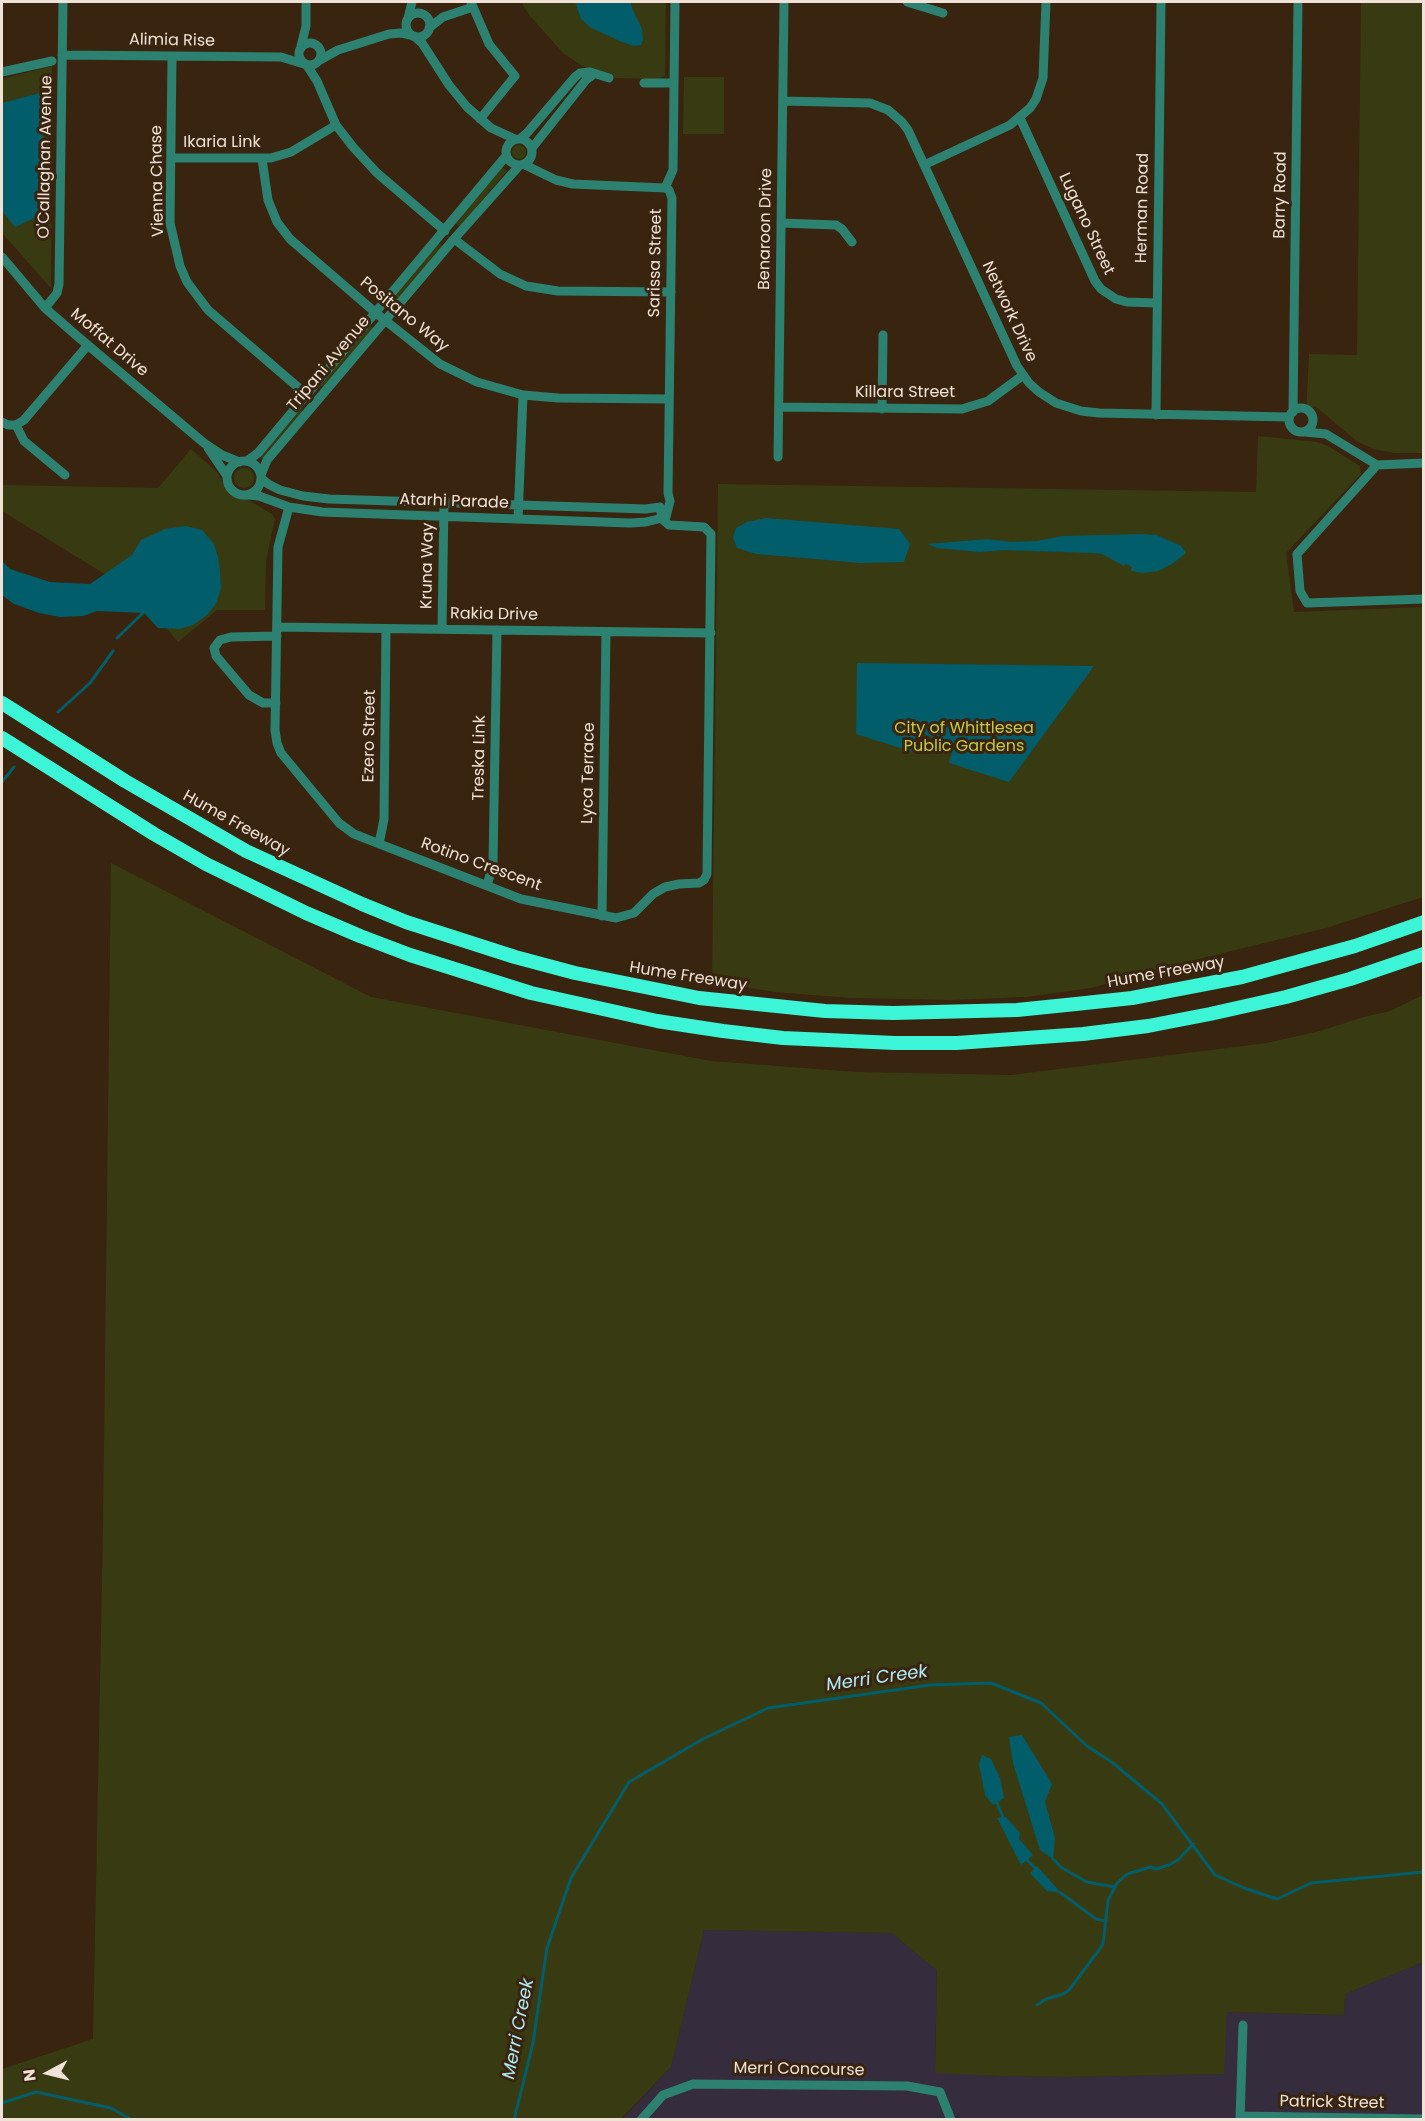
<!DOCTYPE html>
<html>
<head>
<meta charset="utf-8">
<style>
  body { margin:0 }
  #map { position:relative; width:1425px; height:2121px; overflow:hidden; background:#39240f; font-family:Poppins,sans-serif }
  canvas { display:block }
  .frame { position:absolute; inset:0; border:3px solid #f0e2d6; pointer-events:none }
  .north { position:absolute; left:18px; top:2043px; width:60px; height:60px; -webkit-text-stroke:4px #39240f; paint-order:stroke; rotate:263deg; font-size:16px; font-weight:700; line-height:24px; text-align:center; color:#f0e2d6 }
  .north::after { content:''; display:block; margin:auto; width:21px; height:27px; background:#f0e2d6; clip-path:polygon(50% 0,100% 100%,50% 72%,0 100%) }
</style>
</head>
<body>
<div id="map">
<canvas width="1425" height="2121"></canvas>
<div class="frame"></div>
<div class="north">N</div>
</div>
<script>
const ctx = document.querySelector('canvas').getContext('2d');
ctx.lineJoin = 'round';
function paint(path, color) {
  ctx.fillStyle = color;
  ctx.fill(path, 'evenodd');
}
function shape(rows) {
  const path = new Path2D();
  for (const r of rows) {
    if (r.length === 3) {
      path.moveTo(r[0] + r[2], r[1]);
      path.arc(r[0], r[1], r[2], 0, 2 * Math.PI);
      continue;
    }
    path.moveTo(r[0], r[1]);
    for (let i = 2; i < r.length; i += 2) path.lineTo(r[i], r[i + 1]);
  }
  return path;
}
function stroke(path, color, width, dash) {
  ctx.strokeStyle = color;
  ctx.lineWidth = width;
  ctx.lineCap = dash ? 'butt' : 'round';
  ctx.setLineDash(dash || []);
  ctx.stroke(path);
}
function label(font, color, halo, rows, align = 'center') {
  ctx.font = font + ' Poppins,sans-serif';
  ctx.lineWidth = 6;
  ctx.setLineDash([]);
  ctx.textBaseline = 'middle';
  ctx.strokeStyle = halo;
  ctx.fillStyle = color;
  for (const [text, x, y, turn = 0] of rows) {
    ctx.save();
    ctx.translate(x, y);
    ctx.rotate((+turn || 0) * Math.PI / 180);
    ctx.textAlign = isNaN(turn) ? turn : align;
    if (halo) ctx.strokeText(text, 0, 0);
    ctx.fillText(text, 0, 0);
    ctx.restore();
  }
}
paint(shape([
  [704,1930,892,1933,937,1971,935,2072,1001,2076,1065,2077,1223,2074,1227,2012,1344,2015,1345,1994,1423,1962,1423,2119,621,2120,671,2067]
]), '#352d3d');
paint(shape([
  [521,2,666,2,665,76,657,79,616,78,602,75,584,67,564,54,529,15],
  [1361,2,1423,2,1423,453,1394,453,1374,449,1358,442,1315,406,1306,415,1309,354,1357,355],
  [52,66,51,288,2,233,2,79],
  [684,77,724,77,724,134,683,134],
  [519,152,7],
  [502,167,507,171,459,227,455,222],
  [438,243,443,246,390,309,387,305],
  [369,325,374,329,323,388,319,384],
  [298,409,303,412,263,459,260,456],
  [1258,436,1317,442,1328,446,1360,466,1361,474,1286,553,1294,612,1423,607,1423,897,1326,928,1186,962,1091,988,1026,997,950,1000,851,998,775,992,712,982,718,484,1256,492],
  [191,449,216,471,229,494,247,499,272,514,275,519,266,560,265,610,217,610,178,642,139,595,2,511,2,485,158,488],
  [244,478,10],
  [111,863,371,997,711,1061,857,1072,1011,1075,1267,1043,1320,1031,1364,1017,1390,1011,1423,995,1423,1962,1345,1994,1344,2015,1227,2012,1224,2074,1065,2077,1001,2076,935,2073,937,1971,892,1933,704,1930,671,2067,621,2119,2,2119,2,2069,93,2039,103,1530]
]), '#383b11');
paint(shape([
  [575,2,631,2,632,8,642,29,643,40,641,45,634,46,622,42,591,28,581,19],
  [40,93,43,133,45,213,15,227,2,211,2,103],
  [766,518,899,529,910,544,904,562,860,563,816,559,756,554,737,548,733,538,736,528,747,522],
  [186,526,202,530,214,544,218,557,220,572,221,588,216,604,207,615,193,625,179,629,158,628,144,613,97,611,83,616,60,617,39,613,14,604,2,595,2,561,10,569,50,582,90,584,132,555,141,540,165,529],
  [1143,534,1156,535,1170,541,1180,545,1186,553,1172,564,1158,571,1143,573,1131,571,1132,567,1126,564,1124,566,1102,554,1093,553,1005,550,980,552,937,548,927,544,988,539,1011,542,1037,541,1063,536],
  [857,663,1094,666,1009,782,949,763,954,744,923,734,916,753,856,734],
  [1022,1735,1052,1784,1045,1802,1055,1838,1053,1859,1040,1850,1013,1763,1009,1737],
  [982,1755,991,1759,1000,1778,1004,1798,993,1805,985,1795,979,1764],
  [1006,1817,1020,1833,1019,1839,1033,1855,1021,1865,997,1818],
  [1037,1866,1061,1893,1047,1891,1030,1873]
]), '#015d6a');
stroke(shape([
  [117,638,146,610],
  [58,712,90,683,113,651],
  [2,782,14,767],
  [997,1803,1003,1817],
  [1053,1859,1062,1868,1087,1882,1115,1887],
  [1027,1860,1035,1868],
  [1061,1893,1096,1919,1106,1921],
  [1037,2005,1046,1999,1063,1994,1069,1990,1096,1954,1103,1944,1108,1900,1117,1883,1127,1874,1151,1867,1156,1869,1169,1865,1178,1860,1193,1844],
  [2,2103,36,2092,111,2108,132,2120],
  [514,2120,533,2043,547,1948,571,1878,629,1782,703,1739,768,1708,930,1685,991,1683,1041,1703,1087,1746,1113,1763,1162,1804,1215,1875,1244,1888,1277,1899,1311,1883,1424,1872]
]), '#015d6a', 3);
stroke(shape([
  [471,2,489,44,515,76,480,119],
  [907,2,943,13],
  [418,25,12],
  [408,18,412,2],
  [429,28,443,17,473,7],
  [414,36,422,43,449,85,467,107,491,128,515,139],
  [310,54,11],
  [301,46,306,26,306,2],
  [62,55,281,57,304,64],
  [172,57,170,223,180,266,187,282,208,310,307,395],
  [320,60,338,50,389,34,401,33,413,36],
  [306,64,317,81,336,125,353,147,377,173,445,231],
  [2,72,52,61],
  [644,83,674,83],
  [783,101,870,103,888,110,902,122,908,130,1017,366,1029,383,1039,392,1056,403,1081,411,1099,413,1289,417],
  [1020,118,1095,281,1101,289,1116,299,1127,302,1157,303],
  [519,152,13],
  [520,139,527,133,575,77,580,73,590,72,609,78],
  [532,148,586,80,594,74],
  [171,158,271,158,291,152,336,125],
  [262,159,268,200,277,222,290,239,376,313,440,364,477,382,523,395,558,398,669,399],
  [525,165,556,180,573,184,665,188],
  [924,165,1010,125,1030,108,1036,99,1043,78,1046,2],
  [781,223,836,225,842,229,852,242],
  [454,239,500,274,526,286,558,291,671,292],
  [2,257,45,308,77,336,204,443,222,455,239,462],
  [45,308,57,293,59,284,63,2],
  [779,407,962,409,988,401,1022,376],
  [1301,420,12],
  [882,409,883,335],
  [1293,412,1298,2],
  [1156,415,1161,2],
  [2,422,8,425,16,425],
  [16,425,24,420,88,345],
  [16,425,24,441,65,475],
  [1305,432,1326,434,1377,465,1424,463],
  [208,448,227,476],
  [778,457,784,2],
  [244,478,17],
  [247,461,258,453,506,156],
  [1377,465,1297,554,1300,591,1307,603,1424,599],
  [261,475,267,460,454,239,519,166],
  [261,478,268,484,280,490,303,496,329,499,646,509,660,507],
  [248,495,259,496,289,507,322,512,630,523,646,522,666,517,670,501,668,493,672,198,669,190,665,188,673,170,675,2],
  [289,507,278,547,275,730,277,743,281,753,339,823,354,834,521,899,616,918,634,913,653,894,665,887,679,884,699,883,704,880,707,874,711,534,704,527,669,525,662,519,660,507],
  [518,519,523,395],
  [277,627,711,633],
  [442,629,444,502],
  [276,703,263,703,249,695,216,656,214,648,220,640,231,637,277,636],
  [379,844,384,819,386,629],
  [487,886,493,863,497,630],
  [602,916,606,632],
  [1240,2116,1424,2119],
  [641,2120,663,2095,693,2084,907,2086,940,2092,951,2120],
  [1240,2120,1243,2025]
]), '#2d8171', 9);
stroke(shape([
  [2,703,125,781,246,851,362,904,406,922,515,957,575,973,699,998,825,1011,893,1013,1017,1010,1076,1004,1132,998,1242,977,1355,946,1424,922],
  [2,738,154,834,206,864,306,913,360,936,410,955,531,993,657,1021,723,1031,783,1038,895,1043,957,1043,1083,1034,1148,1026,1210,1014,1286,997,1350,979,1424,954]
]), '#3cf5d6', 14);
label('16px', '#f0e2d6', '#39240f', [
  ["Alimia Rise",172,41,1],
  ["Ikaria Link",222,143],
  ["O'Callaghan Avenue",46,157,-89],
  ["Vienna Chase",158,181,-91],
  ["Barry Road",1281,195,-89],
  ["Herman Road",1143,208,-89],
  ["Lugano Street",1086,224,65],
  ["Benaroon Drive",766,229,-89],
  ["Sarissa Street",656,263,-89],
  ["Network Drive",1009,312,65],
  ["Positano Way",404,315,39],
  ["Moffat Drive",109,343,40],
  ["Tripani Avenue",329,364,-50],
  ["Killara Street",905,393],
  ["Atarhi Parade",454,502,2],
  ["Kruna Way",428,566,-89],
  ["Rakia Drive",494,615,1],
  ["Ezero Street",370,736,-89],
  ["Treska Link",480,758,-89],
  ["Lyca Terrace",589,773,-89],
  ["Hume Freeway",236,824,29],
  ["Rotino Crescent",481,865,20],
  ["Hume Freeway",1166,973,-10],
  ["Hume Freeway",688,977,9],
  ["Merri Concourse",799,2070,1],
  ["Patrick Street",1332,2103,1]
]);
label('16px', '#c2cb42', '#39240f', [
  ["City of Whittlesea",964,729],
  ["Public Gardens",964,747]
]);
label('italic 18px', '#afebf7', '#39240f', [
  ["Merri Creek",877,1679,-8],
  ["Merri Creek",519,2029,-79]
]);
</script>
</body>
</html>
